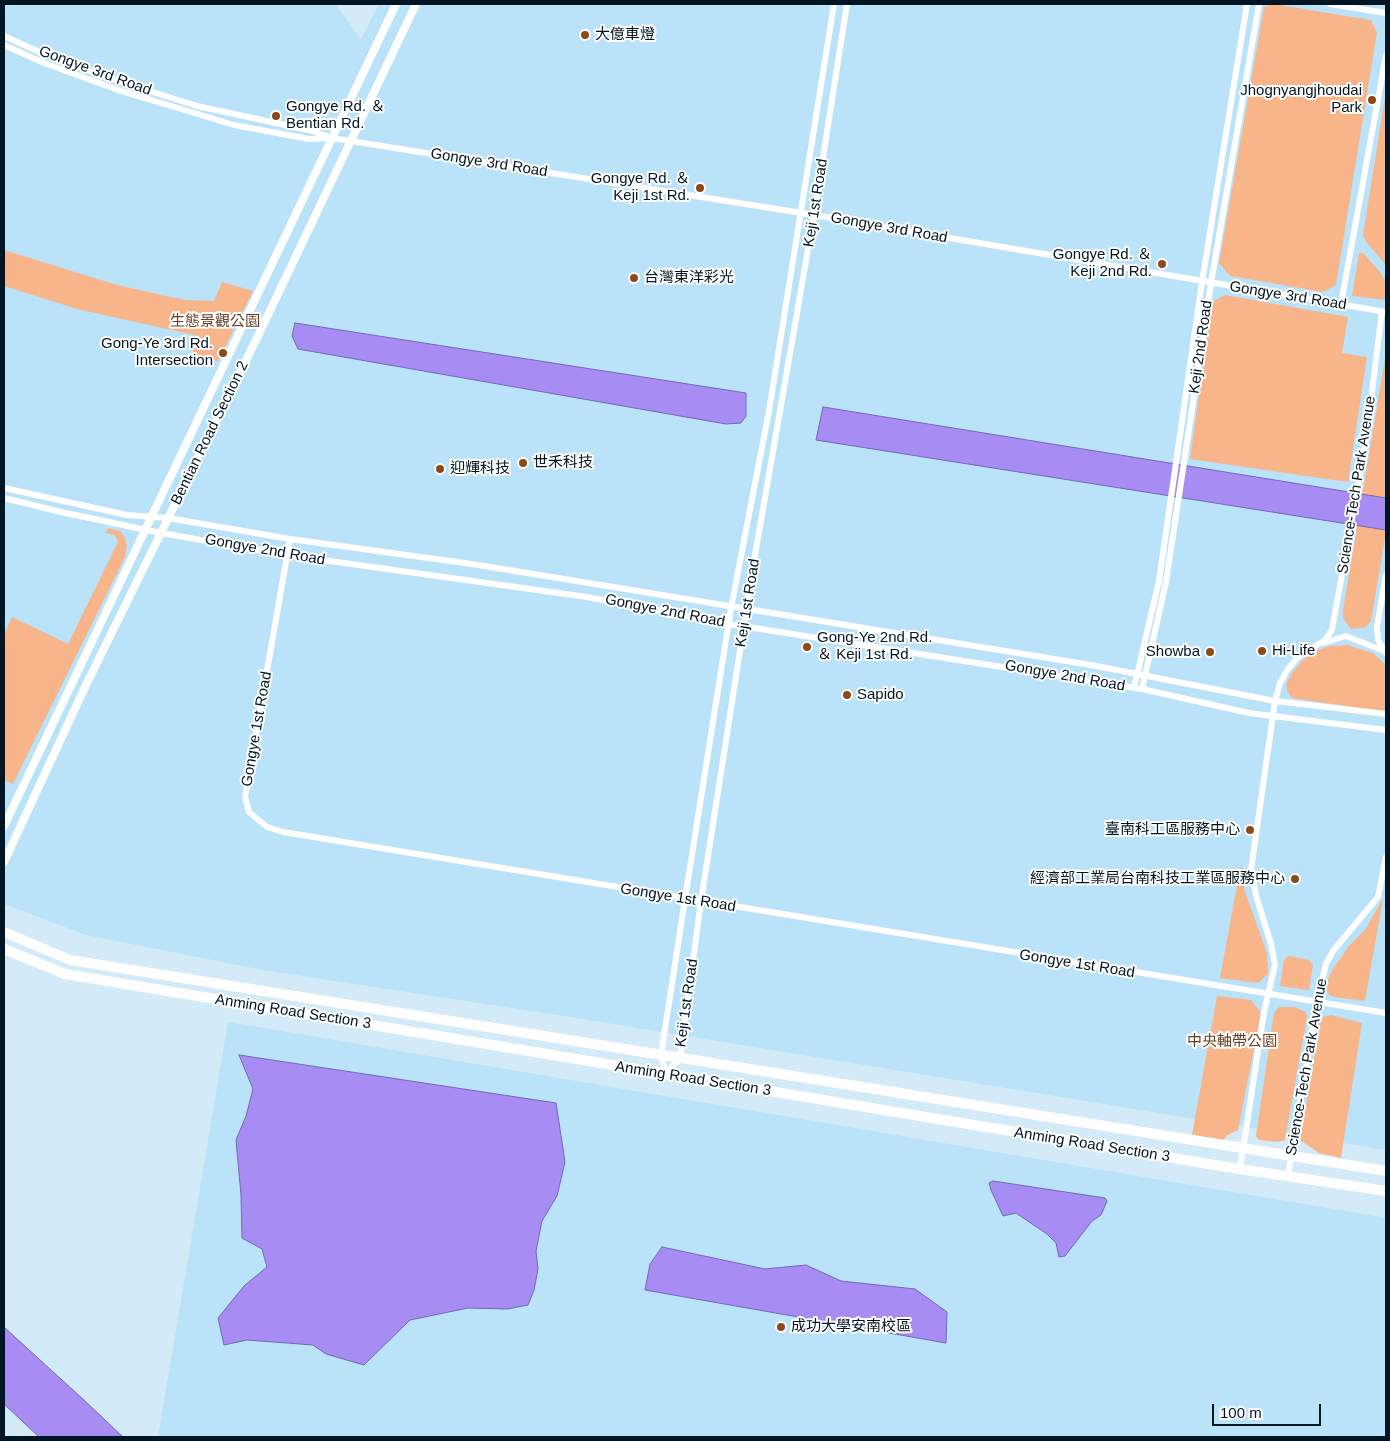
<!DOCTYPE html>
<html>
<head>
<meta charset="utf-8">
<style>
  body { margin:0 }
  #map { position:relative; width:1390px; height:1441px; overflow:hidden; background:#d3eaf8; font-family:Arial,sans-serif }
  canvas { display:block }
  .frame { position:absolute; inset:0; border:5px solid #011622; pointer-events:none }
  .scale { position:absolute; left:1212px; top:1404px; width:109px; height:22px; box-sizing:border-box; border:2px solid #011622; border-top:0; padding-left:6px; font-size:15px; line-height:18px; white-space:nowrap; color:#011622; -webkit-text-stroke:4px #fff; paint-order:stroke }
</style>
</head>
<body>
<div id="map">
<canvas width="1390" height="1441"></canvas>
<div class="frame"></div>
<div class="scale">100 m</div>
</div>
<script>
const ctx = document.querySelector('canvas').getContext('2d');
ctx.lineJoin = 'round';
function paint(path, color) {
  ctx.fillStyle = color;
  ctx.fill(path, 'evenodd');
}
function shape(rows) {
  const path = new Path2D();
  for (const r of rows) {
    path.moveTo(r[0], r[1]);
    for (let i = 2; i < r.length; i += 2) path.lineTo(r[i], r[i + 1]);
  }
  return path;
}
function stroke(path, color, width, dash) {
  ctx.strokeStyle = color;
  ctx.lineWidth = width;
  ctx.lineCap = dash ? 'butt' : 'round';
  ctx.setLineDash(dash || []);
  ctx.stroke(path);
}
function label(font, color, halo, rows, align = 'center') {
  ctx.font = font + ' Arial,"Noto Sans TC",sans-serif';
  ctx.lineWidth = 4;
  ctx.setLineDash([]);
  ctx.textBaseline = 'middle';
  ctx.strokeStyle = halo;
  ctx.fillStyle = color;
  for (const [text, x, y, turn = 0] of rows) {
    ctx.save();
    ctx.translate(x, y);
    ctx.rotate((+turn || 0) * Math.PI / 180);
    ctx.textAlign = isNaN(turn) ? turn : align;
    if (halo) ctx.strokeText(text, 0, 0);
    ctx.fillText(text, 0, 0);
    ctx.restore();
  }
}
paint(shape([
  [4,4,335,4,361,39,379,4,1386,4,1386,1150,558,1015,263,970,86,935,4,904],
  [228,1022,1386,1218,1386,1437,158,1437]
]), '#bae2f9');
paint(shape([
  [1273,4,1371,20,1377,32,1336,285,1323,292,1230,276,1219,263,1264,7],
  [1386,91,1386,265,1367,243,1363,235],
  [4,250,117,285,185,300,214,301,222,282,253,291,218,361,191,356,199,336,77,309,4,286],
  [1359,253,1363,253,1380,272,1386,282,1386,300,1352,296],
  [1225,295,1348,317,1342,353,1367,357,1348,482,1190,459,1212,302],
  [1386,353,1386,532,1371,621,1366,627,1351,629,1343,618,1343,610],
  [108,528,120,531,124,536,127,545,125,557,13,784,4,780,4,635,12,617,68,644,118,542,115,535,106,533],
  [1347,645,1373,653,1386,665,1386,712,1292,698,1288,692,1286,685,1292,673,1303,660,1315,651,1330,646],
  [1241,864,1244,889,1267,953,1268,974,1258,983,1220,978],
  [1383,899,1365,1001,1334,997,1329,995,1325,985,1333,969,1349,946,1365,930],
  [1288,956,1309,960,1313,965,1309,990,1280,986,1284,960],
  [1217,996,1251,1000,1261,1013,1238,1130,1226,1136,1224,1140,1192,1135],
  [1279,1007,1294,1007,1306,1012,1307,1018,1285,1140,1278,1142,1259,1140,1256,1136,1274,1013],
  [1331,1015,1362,1023,1341,1158,1319,1153,1300,1140,1320,1024,1323,1017]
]), '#f7b589');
const water = shape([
  [295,323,746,393,746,416,741,423,726,424,298,349,292,336,295,323],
  [823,407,1386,498,1386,530,816,440,823,407],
  [239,1055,556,1103,565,1162,557,1196,542,1221,536,1251,538,1269,534,1290,528,1305,507,1309,468,1308,410,1320,364,1365,326,1354,313,1345,247,1340,224,1345,218,1318,244,1286,267,1267,262,1249,242,1238,241,1195,236,1140,246,1116,253,1089,239,1055],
  [993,1181,1105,1198,1107,1201,1101,1215,1092,1221,1065,1256,1059,1257,1056,1243,1047,1234,1016,1213,1003,1216,991,1190,989,1183,993,1181],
  [662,1247,765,1269,806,1265,841,1281,915,1289,947,1312,946,1343,645,1290,650,1264,662,1247],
  [4,1327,85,1401,123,1437,39,1437,4,1404,4,1327]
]);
paint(water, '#a68cf3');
stroke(water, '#7469b4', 1);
stroke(shape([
  [1330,4,1386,13],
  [4,36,46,55,121,82,197,106,313,131,332,138,814,215,1386,312],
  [4,45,44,63,121,91,188,111,234,125,309,139,329,138],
  [1341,304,1386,55],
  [4,488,127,515,168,518,290,539,472,564,1091,665,1275,701,1386,714],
  [4,498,61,512,161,533,287,555,587,597,729,624,1142,689,1249,713,1386,730],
  [290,539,245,797,249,812,267,827,283,832,1386,1013],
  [1386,575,1377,626,1378,640,1386,653],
  [1323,643,1346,636,1384,651],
  [1134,688,1159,581,1202,282,1247,4],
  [1142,689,1166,582,1211,283,1259,4],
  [666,1074,680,1058,701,901,754,561,814,215,847,4],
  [666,1074,661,1055,685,899,731,608,769,411,834,4],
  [1240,1169,1264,1012,1275,965,1271,944,1257,899,1251,870,1275,701,1280,683,1288,669,1298,657,1325,640,1332,630,1366,441,1382,311],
  [1288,1176,1317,1002,1326,964,1333,951,1378,897,1386,857]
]), '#fff', 6);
stroke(shape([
  [4,826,396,4],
  [4,862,85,687,257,338,416,4]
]), '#fff', 8);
stroke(shape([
  [4,932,70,960,1386,1171],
  [4,949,65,974,1233,1168,1386,1191]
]), '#fff', 10);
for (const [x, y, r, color] of [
  [585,35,5,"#8b4a16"],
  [1372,100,5,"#8b4a16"],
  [276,116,5,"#8b4a16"],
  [700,188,5,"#8b4a16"],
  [1162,264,5,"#8b4a16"],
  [634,278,5,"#8b4a16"],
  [223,353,5,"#8b4a16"],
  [523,463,5,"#8b4a16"],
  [440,469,5,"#8b4a16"],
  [807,647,5,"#8b4a16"],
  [1262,651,5,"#8b4a16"],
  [1210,652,5,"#8b4a16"],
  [847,695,5,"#8b4a16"],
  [1250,830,5,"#8b4a16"],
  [1295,879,5,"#8b4a16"],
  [781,1327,5,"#8b4a16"]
]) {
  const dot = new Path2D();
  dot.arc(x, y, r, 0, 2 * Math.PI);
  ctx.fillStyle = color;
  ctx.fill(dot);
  stroke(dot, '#fff', 2);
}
label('15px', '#011622', '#fff', [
  ["大億車燈",595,35],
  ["Jhognyangjhoudai",1362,91,"right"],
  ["Park",1362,108,"right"],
  ["Gongye Rd. ＆",286,107],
  ["Bentian Rd.",286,124],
  ["Gongye Rd. ＆",690,179,"right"],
  ["Keji 1st Rd.",690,196,"right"],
  ["Gongye Rd. ＆",1152,255,"right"],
  ["Keji 2nd Rd.",1152,272,"right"],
  ["台灣東洋彩光",644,278],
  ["Gong-Ye 3rd Rd.",213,344,"right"],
  ["Intersection",213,361,"right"],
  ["世禾科技",533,463],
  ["迎輝科技",450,469],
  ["Gong-Ye 2nd Rd.",817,638],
  ["＆ Keji 1st Rd.",817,655],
  ["Hi-Life",1272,651],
  ["Showba",1200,652,"right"],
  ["Sapido",857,695],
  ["臺南科工區服務中心",1240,830,"right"],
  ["經濟部工業局台南科技工業區服務中心",1285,879,"right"],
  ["成功大學安南校區",791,1327]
], 'left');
label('15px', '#011622', '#fff', [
  ["Gongye 3rd Road",95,71,20],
  ["Gongye 3rd Road",489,163,9],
  ["Keji 1st Road",816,203,-81],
  ["Gongye 3rd Road",889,228,10],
  ["Gongye 3rd Road",1288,296,9],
  ["Keji 2nd Road",1201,347,-82],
  ["Bentian Road Section 2",210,433,-64],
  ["Science-Tech Park Avenue",1357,485,-81],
  ["Gongye 2nd Road",265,550,10],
  ["Keji 1st Road",748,603,-81],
  ["Gongye 2nd Road",665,611,11],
  ["Gongye 2nd Road",1065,676,10],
  ["Gongye 1st Road",257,729,-80],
  ["Gongye 1st Road",678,898,9],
  ["Gongye 1st Road",1077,964,9],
  ["Keji 1st Road",687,1003,-82],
  ["Anming Road Section 3",293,1012,9],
  ["Science-Tech Park Avenue",1307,1067,-80],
  ["Anming Road Section 3",693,1079,9],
  ["Anming Road Section 3",1092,1145,9]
]);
label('15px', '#683e22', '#fff', [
  ["生態景觀公園",215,322],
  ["中央軸帶公園",1232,1042]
]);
</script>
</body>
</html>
